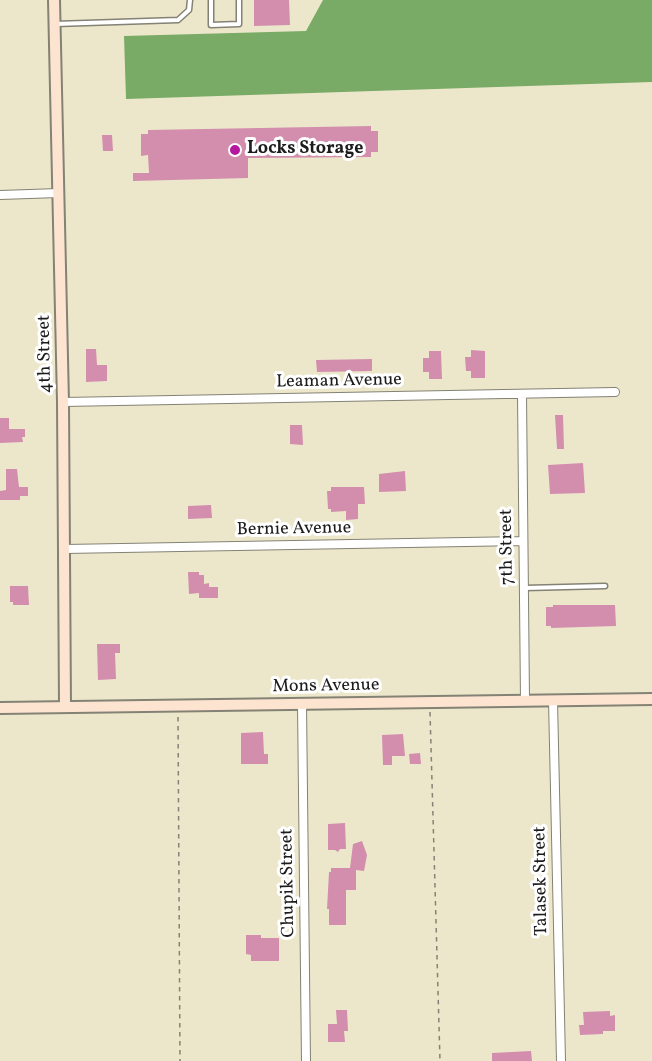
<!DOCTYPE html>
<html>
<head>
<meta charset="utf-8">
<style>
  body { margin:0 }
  canvas { display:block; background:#ece7cb }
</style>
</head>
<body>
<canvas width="652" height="1061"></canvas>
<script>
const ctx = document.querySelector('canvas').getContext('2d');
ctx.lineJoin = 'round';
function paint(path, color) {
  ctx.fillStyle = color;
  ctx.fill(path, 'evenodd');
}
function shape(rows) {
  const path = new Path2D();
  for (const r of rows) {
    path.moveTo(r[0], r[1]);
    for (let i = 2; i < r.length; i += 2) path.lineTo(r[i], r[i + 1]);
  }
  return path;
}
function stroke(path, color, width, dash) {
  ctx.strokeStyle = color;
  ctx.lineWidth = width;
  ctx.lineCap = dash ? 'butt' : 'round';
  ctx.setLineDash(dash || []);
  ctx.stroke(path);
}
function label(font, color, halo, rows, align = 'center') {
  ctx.font = font + ' Vollkorn,serif';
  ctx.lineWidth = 6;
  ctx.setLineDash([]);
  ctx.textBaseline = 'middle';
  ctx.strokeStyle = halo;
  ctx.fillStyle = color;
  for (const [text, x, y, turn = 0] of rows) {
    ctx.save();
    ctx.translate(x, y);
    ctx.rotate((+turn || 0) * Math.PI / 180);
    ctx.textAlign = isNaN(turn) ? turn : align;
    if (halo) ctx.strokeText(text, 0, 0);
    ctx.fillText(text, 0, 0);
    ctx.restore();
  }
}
paint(shape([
  [323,0,652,0,652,82,126,99,124,36,306,31]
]), '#79ab66');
paint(shape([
  [254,0,289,0,290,25,254,26],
  [371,126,371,131,378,131,378,152,371,152,371,157,248,158,248,178,133,181,133,173,149,173,148,155,141,156,141,134,148,134,148,130],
  [102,135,112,135,113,151,103,151],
  [86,349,96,349,97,365,107,365,107,381,86,382],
  [471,350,485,351,485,378,471,378,471,371,466,371,465,357,471,357],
  [429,351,441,351,442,379,429,379,429,372,423,372,423,358,429,358],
  [372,359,372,371,317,372,316,360],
  [555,415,563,415,564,449,557,449],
  [0,418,9,418,9,429,25,429,25,437,22,437,23,442,0,443],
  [290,425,302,425,303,445,290,444],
  [583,463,585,493,550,494,548,465],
  [6,469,17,469,19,487,28,487,28,496,20,496,20,500,0,500,0,491,6,490],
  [405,471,406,491,379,492,379,474],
  [331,487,364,487,365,504,358,504,358,519,346,520,346,511,331,512,331,509,328,509,327,491,331,491],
  [211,505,212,518,188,519,188,506],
  [188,572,199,572,199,575,204,575,204,584,209,583,209,587,218,587,218,598,199,598,199,593,189,594],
  [10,586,28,586,29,605,13,605,13,602,10,602],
  [553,605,615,605,616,626,551,628,551,626,546,626,546,607,553,607],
  [97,644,120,644,120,653,115,653,116,679,98,680],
  [263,732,264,754,268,754,268,764,241,764,241,733],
  [403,734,405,756,392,756,392,765,383,765,382,735],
  [420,753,421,764,410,764,409,754],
  [345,823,346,849,340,849,338,852,335,850,328,850,328,824],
  [362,841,367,855,364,871,356,870,356,890,346,890,346,925,329,925,329,909,327,909,329,872,331,872,331,868,350,868,353,844],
  [246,935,261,935,261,938,279,938,279,961,251,961,251,955,246,954],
  [336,1010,347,1010,348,1031,344,1031,345,1042,328,1042,328,1024,337,1024],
  [610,1011,610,1016,615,1015,615,1031,603,1031,603,1034,580,1035,579,1025,584,1025,583,1012],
  [531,1051,532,1061,492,1061,492,1053]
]), '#d38eae');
const lane = shape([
  [211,0,211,25,239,24,239,0],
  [55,24,178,20,189,10,190,0],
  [525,588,605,586]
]);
const street = shape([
  [0,195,59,193],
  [522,394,525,701],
  [63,402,615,392],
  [65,549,523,541],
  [553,700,561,1061],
  [302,704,306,1061]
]);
const secondary = shape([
  [54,0,63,402,65,707],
  [0,708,652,699]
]);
stroke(lane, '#848274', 7);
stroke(street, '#848274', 10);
stroke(secondary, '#848274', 14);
stroke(shape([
  [430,712,440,1061],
  [178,717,180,1061]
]), '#848274', 1.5, [4.5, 4.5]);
stroke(lane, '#fff', 4);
stroke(street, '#fff', 8);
stroke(secondary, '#fde4d1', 10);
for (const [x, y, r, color] of [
  [235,150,6,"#b5179e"]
]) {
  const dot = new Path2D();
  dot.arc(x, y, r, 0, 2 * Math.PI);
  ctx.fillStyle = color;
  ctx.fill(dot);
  stroke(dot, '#fff', 2);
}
label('bold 18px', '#1c1c1c', '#fff', [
  ["Locks Storage",247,150]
], 'left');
label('18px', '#1c1c1c', '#fff', [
  ["4th Street",46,354,-91],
  ["Leaman Avenue",339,382,-1],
  ["Bernie Avenue",294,530,-1],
  ["7th Street",508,547,-91],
  ["Mons Avenue",326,687,-1],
  ["Talasek Street",542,881,-91],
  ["Chupik Street",289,883,-91]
]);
</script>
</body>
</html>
